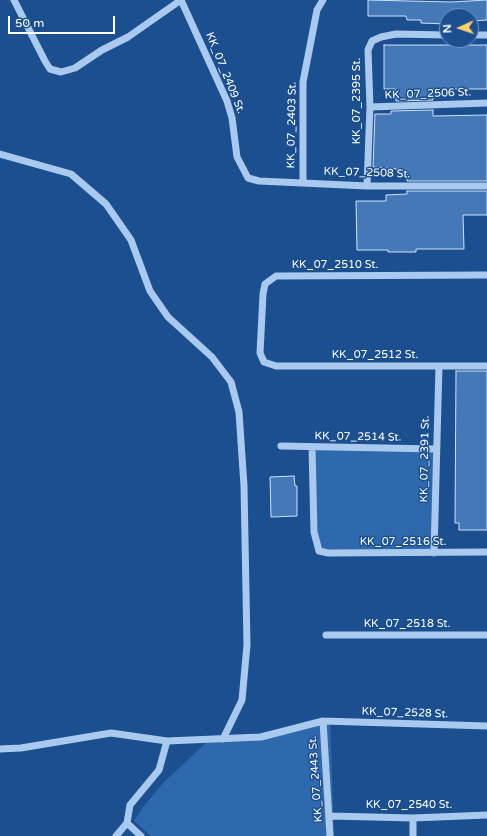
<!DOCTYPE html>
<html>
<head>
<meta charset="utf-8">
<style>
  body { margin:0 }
  #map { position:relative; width:487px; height:836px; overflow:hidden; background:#1b4f8f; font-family:"Varela Round",sans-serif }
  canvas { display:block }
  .north { position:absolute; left:439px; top:8px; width:40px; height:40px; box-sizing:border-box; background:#1b4f8f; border:1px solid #7695bc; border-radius:50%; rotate:267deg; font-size:11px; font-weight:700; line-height:16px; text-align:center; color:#fff }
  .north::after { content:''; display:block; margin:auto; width:14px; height:18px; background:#ffd166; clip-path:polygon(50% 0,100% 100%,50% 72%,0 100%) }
  .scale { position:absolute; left:8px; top:16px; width:107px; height:18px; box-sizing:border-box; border:2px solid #fff; border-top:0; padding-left:5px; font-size:12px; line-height:14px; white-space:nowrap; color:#fff; -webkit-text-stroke:3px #1b4f8f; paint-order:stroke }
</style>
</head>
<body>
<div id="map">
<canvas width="487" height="836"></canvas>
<div class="north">N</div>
<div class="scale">50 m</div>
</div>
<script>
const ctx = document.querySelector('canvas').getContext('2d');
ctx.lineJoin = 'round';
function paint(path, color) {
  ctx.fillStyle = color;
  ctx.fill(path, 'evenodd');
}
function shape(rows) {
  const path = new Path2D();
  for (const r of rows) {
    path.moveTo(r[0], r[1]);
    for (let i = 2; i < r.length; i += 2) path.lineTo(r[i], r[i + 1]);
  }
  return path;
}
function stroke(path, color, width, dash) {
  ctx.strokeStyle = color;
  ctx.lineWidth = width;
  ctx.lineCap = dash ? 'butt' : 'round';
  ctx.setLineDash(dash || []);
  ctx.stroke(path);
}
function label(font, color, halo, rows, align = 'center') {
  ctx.font = font + ' "Varela Round",sans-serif';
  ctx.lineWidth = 3;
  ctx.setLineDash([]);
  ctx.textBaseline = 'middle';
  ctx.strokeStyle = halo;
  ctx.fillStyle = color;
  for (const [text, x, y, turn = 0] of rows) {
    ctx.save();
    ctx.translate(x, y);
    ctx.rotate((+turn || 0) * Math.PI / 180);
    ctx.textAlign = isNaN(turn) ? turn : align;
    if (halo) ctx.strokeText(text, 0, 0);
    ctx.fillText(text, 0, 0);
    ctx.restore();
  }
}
paint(shape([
  [312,447,436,449,434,553,319,551],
  [330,717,334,836,151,836,134,821,143,807,164,782,207,742,239,738]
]), '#2e69ad');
const building = shape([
  [368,0,451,2,487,0,487,20,471,21,471,16,447,16,447,24,421,23,421,20,407,20,406,16,368,16,368,0],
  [384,45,487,45,487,89,433,89,433,100,396,101,395,89,384,89,384,45],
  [433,110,433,116,487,115,487,181,407,181,407,170,373,167,375,114,391,114,391,111,433,110],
  [407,191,487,191,487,215,463,215,464,249,416,249,416,252,388,252,388,250,357,250,356,201,386,201,386,195,407,194,407,191],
  [456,371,487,371,487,530,459,530,459,523,455,523,456,371],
  [294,476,295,486,297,486,297,516,271,517,270,477,294,476]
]);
paint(building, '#4478b7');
stroke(building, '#cfe3fa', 1);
stroke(shape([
  [14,0,45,61,50,69,61,72,75,68,102,50,128,37,181,0],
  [181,0,227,101,232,118,237,157,248,178,259,181,367,186,487,186],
  [471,35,487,35],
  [370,107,487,103],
  [0,154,71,174,106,204,131,240,150,291,168,317,212,357,231,382,239,412,244,486,247,645,242,700,223,739],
  [303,182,303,82,317,10,323,0],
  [367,186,370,107,368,50,372,41,381,37,396,34,447,35],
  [487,275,276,276,265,284,263,294,260,353,264,362,276,366,487,366],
  [281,446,436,449],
  [312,447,314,532,319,551,328,553,487,552],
  [434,553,439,366],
  [326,635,487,635],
  [323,721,330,836],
  [0,749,21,748,111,733,167,741,261,737,323,721,487,726],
  [330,816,413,818,487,815],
  [413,818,413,836],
  [127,823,141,836],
  [116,836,127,823,130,805,159,770,167,741]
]), '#a9c9ee', 7);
label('11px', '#fff', '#1b4f8f', [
  ["KK_07_2409 St.",225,73,68],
  ["KK_07_2506 St.",428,94,-2],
  ["KK_07_2395 St.",357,101,-90],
  ["KK_07_2403 St.",292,125,-89],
  ["KK_07_2508 St.",367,173,2],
  ["KK_07_2510 St.",335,265],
  ["KK_07_2512 St.",375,355],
  ["KK_07_2514 St.",358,437,1],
  ["KK_07_2391 St.",425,459,-89],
  ["KK_07_2516 St.",403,542],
  ["KK_07_2518 St.",407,624],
  ["KK_07_2528 St.",405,713,2],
  ["KK_07_2443 St.",316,779,-94],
  ["KK_07_2540 St.",409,805]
]);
</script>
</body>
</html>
